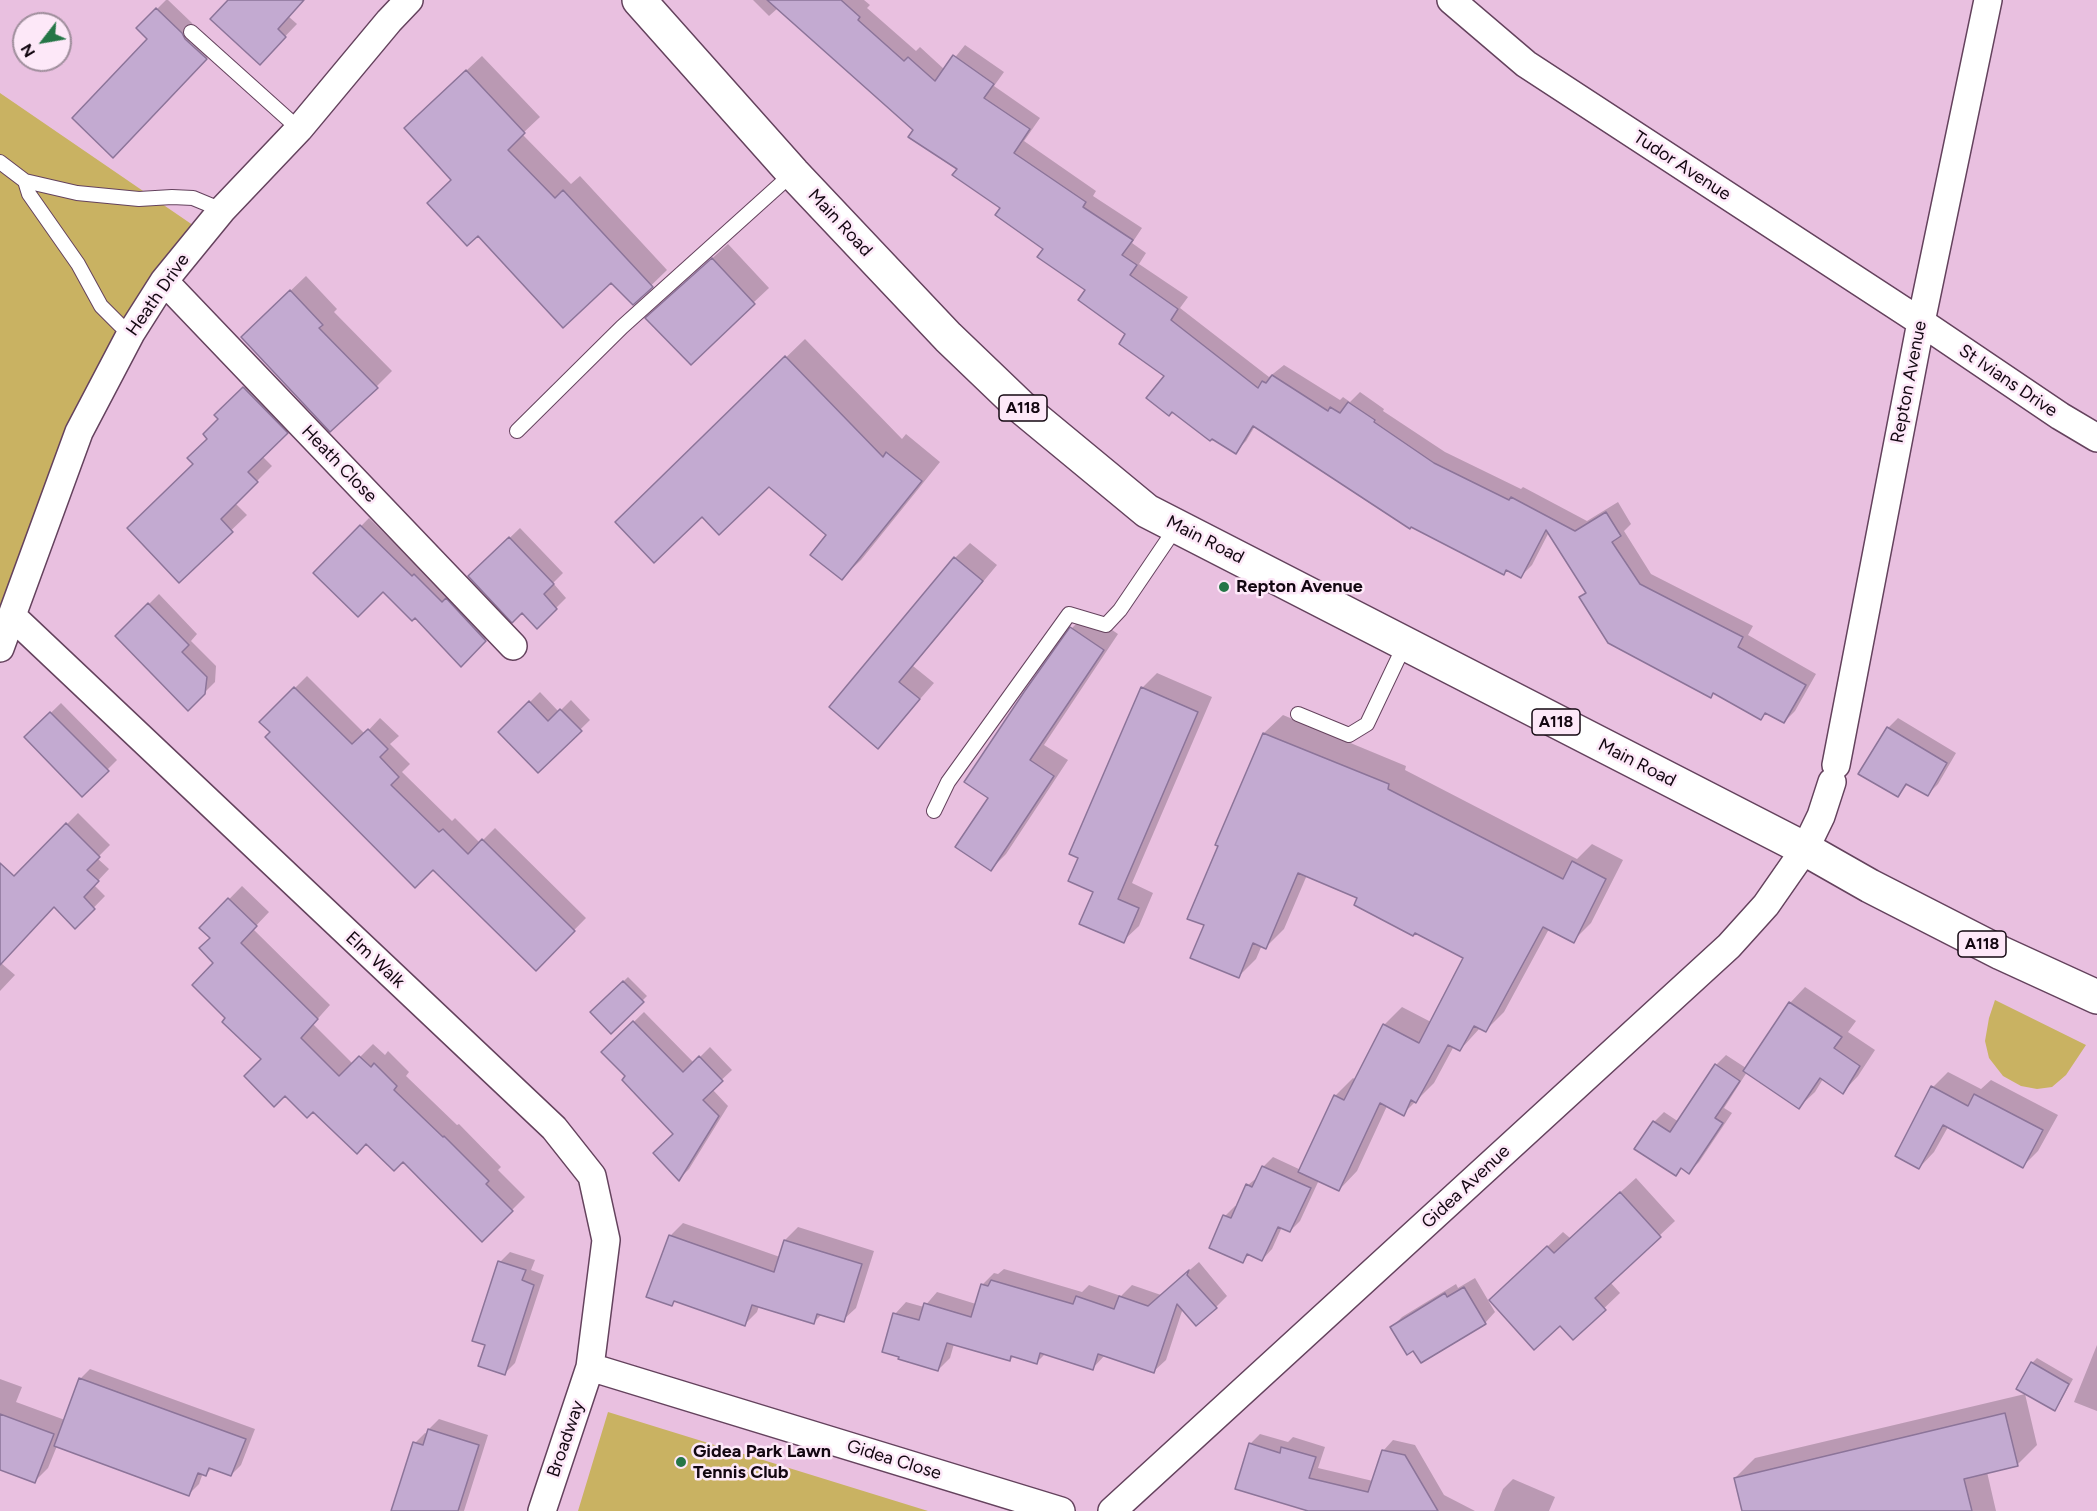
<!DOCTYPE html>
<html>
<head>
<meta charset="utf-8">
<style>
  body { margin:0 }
  #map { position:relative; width:2097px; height:1511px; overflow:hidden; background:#e9c0e0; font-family:Figtree,sans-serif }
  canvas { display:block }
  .north { position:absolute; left:12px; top:12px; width:60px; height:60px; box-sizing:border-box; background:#fde8f8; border:2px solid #9f8e9c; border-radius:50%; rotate:239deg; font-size:16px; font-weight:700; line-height:24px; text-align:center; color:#130711 }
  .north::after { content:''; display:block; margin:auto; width:21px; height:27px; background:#257647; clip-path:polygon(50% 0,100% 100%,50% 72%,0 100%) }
</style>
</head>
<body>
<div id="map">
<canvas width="2097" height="1511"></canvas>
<div class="north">N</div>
</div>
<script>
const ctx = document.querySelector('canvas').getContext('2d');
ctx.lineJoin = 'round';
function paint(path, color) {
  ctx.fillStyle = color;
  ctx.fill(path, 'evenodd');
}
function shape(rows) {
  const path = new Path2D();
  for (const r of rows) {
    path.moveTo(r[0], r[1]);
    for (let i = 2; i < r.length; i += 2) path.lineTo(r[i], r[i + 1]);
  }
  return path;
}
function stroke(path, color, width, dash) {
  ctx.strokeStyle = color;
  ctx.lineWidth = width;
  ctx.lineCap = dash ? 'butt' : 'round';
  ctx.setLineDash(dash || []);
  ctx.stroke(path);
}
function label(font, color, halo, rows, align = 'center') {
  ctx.font = font + ' Figtree,sans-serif';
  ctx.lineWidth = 5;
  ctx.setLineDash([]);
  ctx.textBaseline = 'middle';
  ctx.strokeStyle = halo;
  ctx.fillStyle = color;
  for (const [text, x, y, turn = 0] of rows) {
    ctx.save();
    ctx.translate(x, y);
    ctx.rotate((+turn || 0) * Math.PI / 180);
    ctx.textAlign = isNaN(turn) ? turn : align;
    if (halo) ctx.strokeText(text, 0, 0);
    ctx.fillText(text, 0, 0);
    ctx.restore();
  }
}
paint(shape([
  [0,93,203,232,79,432,0,648],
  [1995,1000,2086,1045,2066,1075,2052,1087,2037,1089,2021,1086,2003,1076,1989,1058,1985,1041,1989,1018],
  [608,1412,928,1511,578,1511]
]), '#c9b262');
paint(shape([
  [166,0,168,0,192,23,195,29,216,48,123,146,149,39,138,28],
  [230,0,303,0,288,16,297,24,271,51],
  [753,0,864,0,870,5,867,8,916,51,920,47,945,70,965,45,1004,72,994,86,1040,118,1024,141,1096,191,1093,196,1142,228,1132,243,1146,253,1139,264,1188,297,1180,308,1269,377,1284,365,1340,400,1343,397,1350,402,1360,392,1384,409,1383,411,1445,452,1521,489,1523,487,1587,521,1618,502,1631,524,1624,531,1651,574,1753,626,1748,635,1816,674,1795,711,1784,722,1767,712,1761,718,1715,692,1711,696,1581,598,1587,592,1549,532,1532,565,1521,576,1507,569,1504,573,1255,426,1246,441,1235,452,1087,289,1002,207,778,8,769,16],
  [482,56,540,117,522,134,571,184,580,176,667,270,633,303,611,281,453,179,421,113],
  [728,244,769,288,753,303,663,303],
  [306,276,337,309,334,312,392,371,376,387,258,322],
  [805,339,902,439,906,434,940,462,861,560,842,578,828,534,769,485,702,515,635,504],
  [259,373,302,417,262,456,272,466,235,503,247,515,179,581,195,464,220,419,216,415],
  [369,518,421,569,493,631,461,664,415,616,383,590,315,573],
  [520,528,563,573,553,583,566,598,537,627,522,611,470,576],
  [970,543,997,565,913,666,934,683,878,747,831,707,955,558],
  [159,594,197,634,191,641,216,666,215,682,188,709,117,636],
  [1087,613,1118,634,1044,745,1068,760,1006,854,991,869,990,797,1072,628],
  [1157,673,1212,697,1132,883,1153,893,1139,926,1123,941,1095,891,1080,857,1142,688],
  [307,676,365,734,380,718,399,736,390,744,410,764,402,772,452,821,455,818,480,843,495,828,586,918,536,969,433,868,261,722],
  [540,692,559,712,571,700,590,720,538,771,500,732],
  [61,703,117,760,82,795,26,737],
  [1283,715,1406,766,1405,770,1577,859,1592,844,1623,860,1591,923,1573,941,1549,929,1504,1012,1486,1030,1480,1028,1460,1050,1454,1046,1434,1083,1403,1114,1387,1106,1357,1171,1339,1190,1319,1180,1300,1221,1290,1231,1282,1227,1272,1249,1262,1260,1250,1254,1242,1261,1225,1216,1235,1206,1238,1207,1248,1185,1259,1176,1263,1167,1273,1157,1301,1170,1335,1096,1353,1078,1356,1080,1384,1025,1402,1007,1431,1022,1465,957,1415,931,1359,898,1307,875,1284,929,1266,947,1262,945,1256,959,1238,977,1206,924,1220,845,1217,844,1264,733],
  [1898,718,1956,753,1938,784,1928,794,1909,783,1897,795,1888,728],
  [78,813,110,845,97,858,109,869,94,885,105,896,75,927,54,906,1,963,15,975,0,991,0,895,4,888],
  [242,886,269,912,253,929,330,1005,313,1024,353,1064,373,1044,385,1055,388,1051,409,1072,406,1076,457,1125,459,1124,501,1167,498,1170,525,1197,482,1240,403,1160,367,1142,313,1110,263,1059,227,1018,212,938,201,928],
  [628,977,647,996,611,1032,592,1012],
  [1805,987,1856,1021,1848,1032,1875,1050,1858,1076,1843,1092,1823,1079,1815,1092,1799,1107,1747,1072,1724,1108,1732,1113,1699,1162,1689,1172,1682,1168,1676,1174,1654,1122,1664,1112,1679,1122,1716,1065,1726,1055,1746,1068,1790,1003],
  [644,1012,694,1063,710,1047,732,1070,712,1089,728,1106,689,1169,679,1179,675,1134,627,1076,603,1052],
  [1948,1072,1981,1089,1991,1080,2058,1115,2038,1151,2023,1166,1948,1127,1934,1152,1919,1168,1933,1087],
  [1636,1178,1675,1221,1610,1282,1620,1293,1573,1338,1560,1324,1506,1285,1563,1232,1570,1238],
  [683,1223,780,1257,785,1240,798,1227,874,1251,856,1308,843,1320,822,1314,813,1323,759,1306,757,1312,745,1324,676,1300,672,1305,670,1236],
  [510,1252,535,1260,531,1270,544,1275,515,1363,505,1373,487,1344,500,1262],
  [1199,1262,1227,1296,1216,1307,1183,1308,1166,1360,1154,1371,1105,1355,1092,1369,1046,1353,1037,1362,1014,1356,1010,1360,954,1344,950,1358,938,1370,895,1314,906,1302,924,1307,937,1292,976,1304,982,1285,994,1273,998,1274,1004,1269,1082,1292,1089,1285,1121,1296,1132,1285,1161,1295],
  [1475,1278,1495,1312,1485,1323,1414,1349,1392,1327,1402,1317,1456,1284,1458,1288],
  [2097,1345,2097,1411,2074,1402],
  [2037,1358,2073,1379,2059,1404,2054,1409,2032,1363],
  [90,1369,255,1429,241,1465,231,1475,212,1468,206,1474,203,1473,199,1484,189,1494,57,1446,48,1468,35,1481,0,1468,0,1379,22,1387,16,1402,65,1420,80,1379],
  [2025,1394,2037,1445,2017,1465,1987,1472,1996,1511,1743,1511,1735,1478,1755,1458],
  [439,1419,488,1435,464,1511,393,1511,415,1443,425,1433,428,1434,429,1429],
  [1260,1434,1288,1442,1293,1437,1325,1447,1318,1468,1373,1481,1383,1451,1393,1440,1415,1445,1444,1495,1475,1511,1326,1511,1250,1444],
  [1513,1479,1555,1497,1549,1511,1494,1511,1503,1489]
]), '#0003');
const building = shape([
  [228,0,304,0,278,29,286,37,260,65,210,19,228,0],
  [767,0,841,0,860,17,858,20,904,61,908,57,935,81,953,55,994,84,984,98,1030,129,1014,153,1086,202,1083,207,1133,240,1122,255,1137,265,1130,275,1178,309,1171,320,1258,388,1262,381,1266,383,1272,375,1328,411,1330,407,1340,413,1348,402,1375,420,1374,422,1434,463,1509,500,1511,497,1575,531,1606,512,1621,536,1612,542,1640,584,1743,637,1738,647,1806,685,1784,723,1765,713,1761,720,1713,693,1711,698,1608,643,1579,597,1586,593,1546,530,1521,578,1506,570,1504,575,1411,527,1410,529,1253,426,1236,454,1212,439,1210,441,1172,412,1169,416,1146,398,1164,376,1119,344,1125,334,1078,300,1085,290,1037,257,1043,249,995,215,1000,208,952,175,957,169,908,137,913,130,767,0],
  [156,8,182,33,185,39,207,59,113,158,72,118,147,39,136,28,156,8],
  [466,70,525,133,508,150,555,198,563,190,653,287,633,305,611,283,563,328,478,236,467,246,427,203,451,180,404,128,466,70],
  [712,258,755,304,691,365,645,318,712,258],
  [290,290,323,325,319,328,378,388,330,432,241,337,290,290],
  [785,356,883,457,886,452,922,481,842,580,810,555,826,535,769,487,719,535,702,517,654,563,615,522,785,356],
  [243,387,288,433,248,472,258,482,221,519,233,532,179,583,127,528,193,464,187,458,207,439,203,434,218,419,214,415,243,387],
  [360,525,412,576,414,574,442,602,446,598,486,641,461,667,415,618,412,621,383,592,358,617,313,573,360,525],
  [509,537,554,584,544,594,557,609,537,629,522,613,512,623,468,576,509,537],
  [954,557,983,581,899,682,920,699,878,749,829,707,954,557],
  [148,603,189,645,182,652,207,677,205,694,188,711,115,636,148,603],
  [1070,627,1104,650,1030,760,1054,776,991,871,955,847,988,798,964,782,1024,692,1070,627],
  [294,687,352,744,368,729,388,749,380,757,399,777,391,785,439,832,443,829,468,854,482,839,575,931,536,971,433,870,415,888,265,737,270,732,259,722,294,687],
  [1141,687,1198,712,1118,899,1139,908,1124,943,1079,924,1093,892,1068,881,1078,858,1069,854,1141,687],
  [529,701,548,721,560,709,582,731,538,773,498,732,529,701],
  [50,712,109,771,82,797,24,737,50,712],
  [1887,727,1947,763,1928,796,1906,784,1898,797,1858,774,1887,727],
  [1263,733,1389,784,1388,789,1563,879,1572,861,1606,879,1574,943,1543,927,1486,1032,1474,1026,1460,1051,1448,1045,1416,1103,1411,1100,1404,1116,1380,1103,1339,1191,1298,1172,1334,1095,1344,1100,1383,1024,1419,1043,1463,958,1415,933,1413,936,1354,905,1357,898,1298,873,1266,949,1253,943,1239,978,1190,958,1204,925,1187,919,1218,846,1215,845,1263,733],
  [66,823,100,857,87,870,99,881,84,897,95,909,75,929,54,907,0,965,0,863,14,876,66,823],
  [228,898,257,926,241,943,318,1019,301,1038,339,1076,359,1056,371,1067,374,1063,397,1086,394,1090,443,1137,444,1136,489,1181,486,1184,513,1211,482,1242,403,1162,394,1171,366,1144,357,1154,313,1112,307,1118,285,1096,274,1107,244,1076,261,1059,222,1022,225,1018,192,985,213,963,199,948,210,938,199,928,228,898],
  [623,981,644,1002,611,1034,590,1012,623,981],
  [1789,1002,1842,1037,1834,1048,1860,1066,1843,1094,1820,1078,1799,1109,1743,1071,1789,1002],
  [633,1021,683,1072,699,1056,723,1081,703,1100,719,1116,679,1181,653,1153,673,1134,622,1080,625,1076,601,1052,633,1021],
  [1715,1064,1740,1081,1715,1118,1723,1123,1689,1174,1681,1168,1676,1176,1634,1149,1653,1121,1670,1132,1715,1064],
  [1931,1086,1968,1106,1974,1094,2043,1130,2023,1168,1943,1125,1919,1169,1895,1156,1931,1086],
  [1262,1166,1311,1188,1290,1232,1278,1227,1262,1261,1247,1254,1243,1263,1209,1248,1223,1215,1231,1218,1246,1184,1252,1187,1262,1166],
  [1620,1192,1661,1237,1595,1298,1606,1310,1573,1340,1560,1326,1534,1350,1489,1300,1547,1246,1554,1253,1620,1192],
  [669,1235,774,1272,784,1240,862,1264,844,1322,817,1314,814,1324,752,1305,745,1326,674,1301,672,1306,646,1297,669,1235],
  [498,1261,526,1270,522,1280,534,1285,505,1375,478,1366,485,1345,472,1341,498,1261],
  [1189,1270,1187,1275,1217,1308,1196,1326,1177,1304,1154,1373,1098,1354,1093,1370,1040,1353,1037,1364,1011,1356,1010,1361,947,1343,938,1371,898,1359,899,1357,882,1352,893,1313,919,1320,924,1303,971,1317,981,1284,988,1286,991,1280,1073,1304,1076,1296,1114,1309,1119,1296,1148,1306,1189,1270],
  [1464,1287,1486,1324,1421,1363,1413,1351,1407,1355,1390,1327,1445,1293,1447,1297,1464,1287],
  [2031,1362,2069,1384,2055,1411,2016,1389,2031,1362],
  [79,1378,246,1439,231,1476,209,1468,206,1476,198,1473,189,1496,54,1446,79,1378],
  [2005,1413,2018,1466,1964,1479,1972,1511,1742,1511,1734,1478,2005,1413],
  [0,1414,54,1434,35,1483,0,1470,0,1414],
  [428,1429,479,1445,458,1511,391,1511,413,1442,423,1445,428,1429],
  [1249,1443,1280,1453,1281,1447,1316,1457,1309,1478,1368,1492,1382,1450,1405,1455,1438,1511,1308,1511,1235,1489,1249,1443]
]);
paint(building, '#c3aad1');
stroke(building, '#8c7499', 1.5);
const lane = shape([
  [191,32,299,129],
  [0,162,25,181,77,193,139,199,172,197,193,198,222,210],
  [25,181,29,194,78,264,101,306,120,325,131,333],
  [517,431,622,327,793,173],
  [1298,714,1349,735,1367,724,1405,644],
  [934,811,948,782,1069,614,1106,625,1120,610,1177,526]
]);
const street = shape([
  [1451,0,1526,64,1921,322,2060,416,2097,438],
  [164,281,513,646],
  [12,616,554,1128,592,1176,606,1240,590,1367,542,1511],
  [0,648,79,432,131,333,164,281,222,210,299,129,389,21,409,0],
  [1836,765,1921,322,1988,0],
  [590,1367,1061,1511],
  [1112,1511,1729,946,1766,905,1805,849,1821,816,1832,782]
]);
const primary = shape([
  [639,0,793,173,948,337,1020,406,1147,511,1805,849,1870,886,2001,953,2097,997]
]);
stroke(lane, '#64425d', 16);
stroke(street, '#64425d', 30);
stroke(primary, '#64425d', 36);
stroke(lane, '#fff', 14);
stroke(street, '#fff', 27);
stroke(primary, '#fff', 33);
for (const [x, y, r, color] of [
  [1224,587,6,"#257647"],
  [681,1462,6,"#257647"]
]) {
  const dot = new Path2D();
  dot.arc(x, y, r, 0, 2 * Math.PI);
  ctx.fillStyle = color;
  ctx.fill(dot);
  stroke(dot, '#fde8f8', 2);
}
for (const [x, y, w] of [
  [1023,408,48],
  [1556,722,48],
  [1982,944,48]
]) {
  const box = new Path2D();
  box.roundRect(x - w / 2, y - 13, w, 26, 4.5);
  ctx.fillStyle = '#fde8f8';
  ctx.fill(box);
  stroke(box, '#130711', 1.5);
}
label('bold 16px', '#130711', null, [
  ["A118",1023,408],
  ["A118",1556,722],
  ["A118",1982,944]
]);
label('18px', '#130711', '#fde8f8', [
  ["Tudor Avenue",1682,166,33],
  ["Main Road",840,223,47],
  ["Heath Drive",158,295,-55],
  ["St Ivians Drive",2008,381,34],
  ["Repton Avenue",1909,382,-79],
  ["Heath Close",339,464,46],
  ["Main Road",1205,540,27],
  ["Main Road",1637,763,27],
  ["Elm Walk",375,960,43],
  ["Gidea Avenue",1466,1187,-43],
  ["Broadway",566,1439,-71],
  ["Gidea Close",894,1460,17]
]);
label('bold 18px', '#130711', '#fde8f8', [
  ["Repton Avenue",1236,587],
  ["Gidea Park Lawn",693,1452],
  ["Tennis Club",693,1473]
], 'left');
</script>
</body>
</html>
